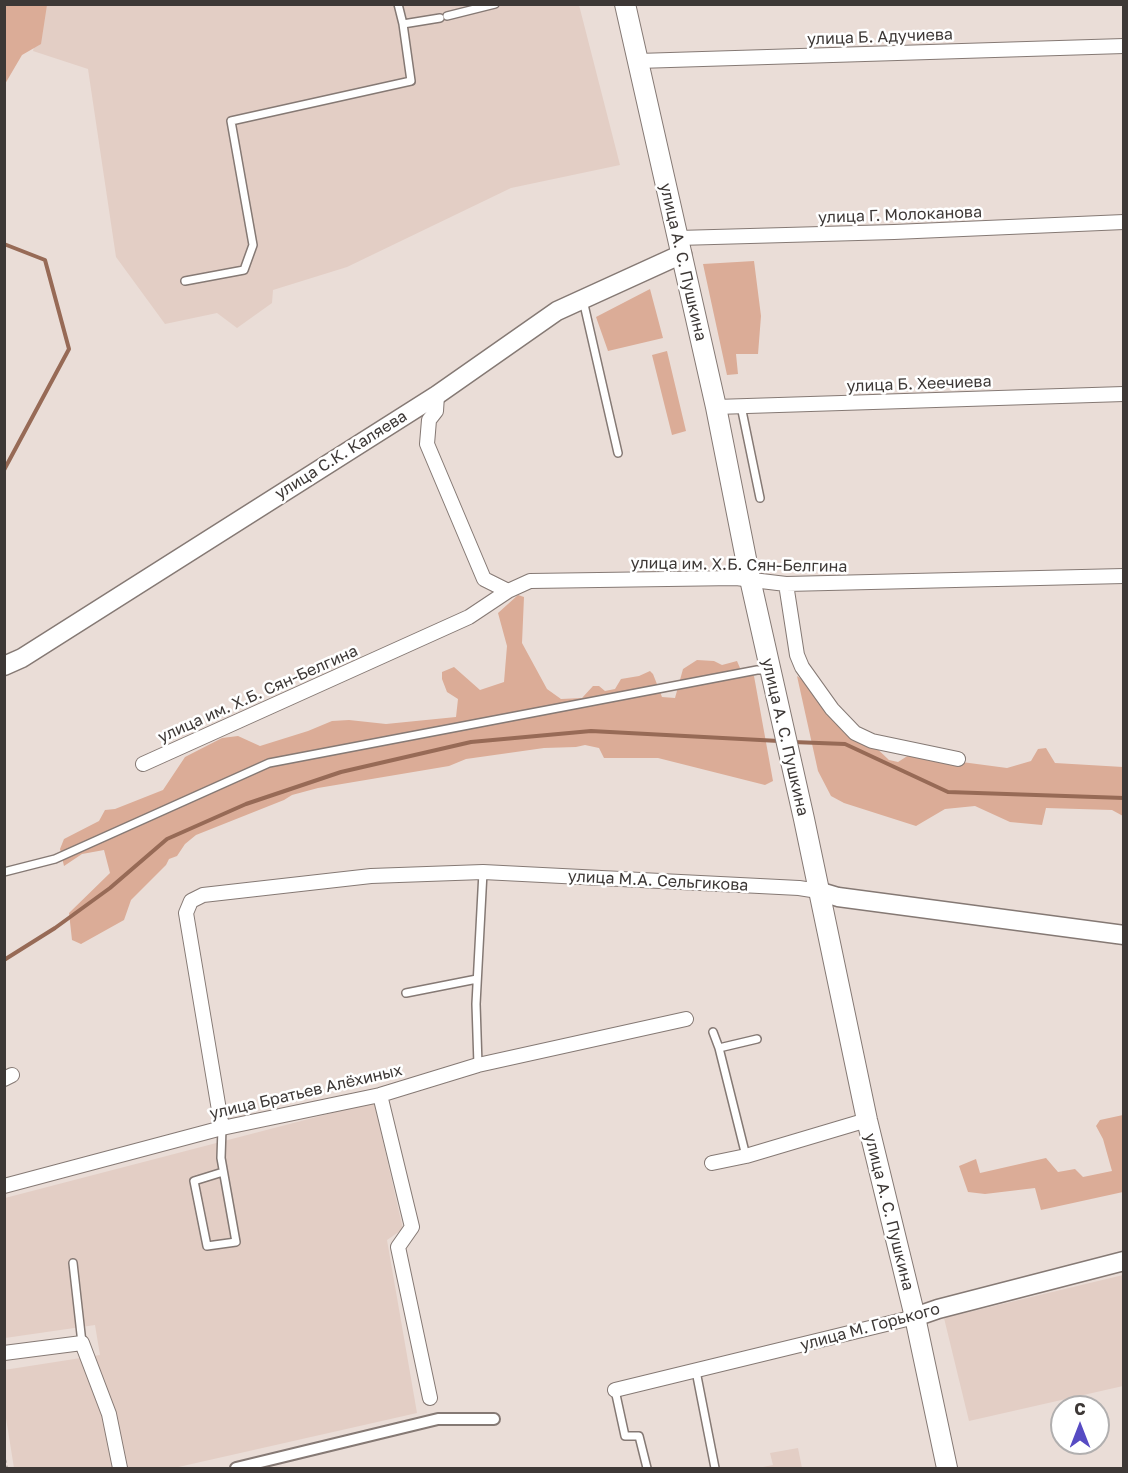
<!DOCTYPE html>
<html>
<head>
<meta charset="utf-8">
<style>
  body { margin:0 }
  #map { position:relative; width:1128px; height:1473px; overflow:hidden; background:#eaddd7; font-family:"Golos Text",sans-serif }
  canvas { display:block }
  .frame { position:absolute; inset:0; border:6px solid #3d3836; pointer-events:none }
  .north { position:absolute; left:1050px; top:1395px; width:60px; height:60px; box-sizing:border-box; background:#fff; border:2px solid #b1afaf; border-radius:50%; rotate:0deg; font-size:16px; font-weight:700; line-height:24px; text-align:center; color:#3d3836 }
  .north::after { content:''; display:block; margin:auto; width:21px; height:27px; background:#574bc3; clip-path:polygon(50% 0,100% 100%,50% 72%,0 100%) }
</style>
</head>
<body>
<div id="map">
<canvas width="1128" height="1473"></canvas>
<div class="frame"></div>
<div class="north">С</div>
</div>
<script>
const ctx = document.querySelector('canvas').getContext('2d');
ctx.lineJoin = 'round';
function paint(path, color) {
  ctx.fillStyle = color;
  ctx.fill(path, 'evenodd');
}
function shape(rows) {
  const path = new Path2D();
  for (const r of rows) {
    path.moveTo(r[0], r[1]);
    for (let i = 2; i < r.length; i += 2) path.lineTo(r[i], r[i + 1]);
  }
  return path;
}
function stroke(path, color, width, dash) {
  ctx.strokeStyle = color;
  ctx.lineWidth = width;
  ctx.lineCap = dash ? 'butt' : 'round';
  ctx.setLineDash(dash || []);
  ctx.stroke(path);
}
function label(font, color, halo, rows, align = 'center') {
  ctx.font = font + ' "Golos Text",sans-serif';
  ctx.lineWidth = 5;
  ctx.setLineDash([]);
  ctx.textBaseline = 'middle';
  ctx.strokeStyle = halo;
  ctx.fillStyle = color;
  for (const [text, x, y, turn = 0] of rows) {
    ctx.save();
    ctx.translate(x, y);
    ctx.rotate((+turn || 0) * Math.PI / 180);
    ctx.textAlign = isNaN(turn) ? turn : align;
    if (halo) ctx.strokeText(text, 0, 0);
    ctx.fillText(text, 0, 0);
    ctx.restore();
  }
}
paint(shape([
  [45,5,579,5,620,165,511,188,347,267,273,290,272,303,237,328,217,313,165,324,116,257,88,69,33,51],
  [374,1102,403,1229,387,1240,417,1413,174,1468,14,1468,5,1412,4,1370,100,1355,95,1325,5,1338,5,1198],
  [1123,1275,1123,1386,969,1421,944,1318],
  [798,1448,802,1468,758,1468,773,1465,770,1453]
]), '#e3cec5');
paint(shape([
  [5,4,47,5,41,44,22,55,5,84],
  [754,261,761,316,758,354,736,354,738,374,727,375,703,264],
  [650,289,663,338,608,351,596,317],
  [667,351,686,431,672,435,652,355],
  [518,595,524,597,522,643,547,689,561,699,582,698,593,686,599,686,605,691,615,689,621,679,639,676,650,671,653,674,662,697,675,698,683,669,697,660,714,661,722,665,737,661,743,675,754,676,773,781,765,785,658,758,604,758,599,748,585,745,576,747,544,748,466,759,449,766,318,788,292,795,284,800,196,835,185,844,177,856,169,859,166,865,131,900,124,920,81,944,72,940,69,913,110,873,104,850,82,854,64,866,60,849,64,839,99,821,105,810,115,809,163,790,185,757,222,738,238,736,260,746,308,731,332,721,349,720,386,724,456,717,458,699,447,692,442,679,442,672,454,667,480,690,504,682,507,646,498,613],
  [797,676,809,684,889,760,898,762,909,755,1007,768,1031,761,1038,749,1046,748,1055,763,1123,767,1123,816,1112,810,1046,808,1042,825,1010,822,975,806,945,809,916,826,844,803,831,796,818,771],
  [1123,1115,1123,1192,1041,1210,1035,1188,985,1194,968,1192,959,1166,976,1159,980,1173,1046,1158,1058,1172,1075,1169,1083,1177,1112,1171,1103,1139,1096,1126,1100,1120]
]), '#dbac97');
stroke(shape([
  [4,244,45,260,69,349,4,470],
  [793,742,845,744,948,792,1124,798],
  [4,960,55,928,110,888,167,839,246,804,341,772,471,742,591,731,779,741]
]), '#976a56', 4);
const service = shape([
  [398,4,403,24,440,18],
  [447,16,495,4],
  [185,281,244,270,253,245,231,121,411,81,403,24],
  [583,300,618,453],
  [741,406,760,498],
  [4,872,55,859,269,763,757,670,769,670],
  [406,993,477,979],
  [713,1032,719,1048,746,1156],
  [719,1048,757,1039],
  [478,1065,476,1004,483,872],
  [222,1128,221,1158,236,1242,207,1246,194,1181,223,1172],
  [73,1263,82,1343],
  [696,1371,715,1468],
  [615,1390,625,1436,639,1436,647,1468]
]);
const pedestrian = shape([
  [236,1468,438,1419,494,1419]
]);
const minor = shape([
  [638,61,1124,46],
  [678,238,894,232,1124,222],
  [437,395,436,411,429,420,427,444,484,579,508,591],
  [716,407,1124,394],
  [786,584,797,655,802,667,832,709,855,733,872,741,958,759],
  [143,764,469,617,508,591,530,581,736,578,786,584,1124,576],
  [4,1079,12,1075],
  [380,1095,412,1227,398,1247,430,1398],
  [222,1128,186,913,191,901,203,895,371,876,483,872,799,888,818,891],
  [712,1163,746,1156,867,1120],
  [4,1186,222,1128,380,1095,478,1065,686,1019],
  [4,1353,82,1343,109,1414,120,1468],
  [615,1390,915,1317]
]);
const tertiary = shape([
  [4,666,22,658,437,395,557,311,682,254],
  [818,891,838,897,1124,935],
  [915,1317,938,1309,1124,1261]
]);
const secondary = shape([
  [625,4,716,407,750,579,804,819,867,1120,915,1317,947,1468]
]);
stroke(service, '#857974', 10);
stroke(pedestrian, '#857974', 14);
stroke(minor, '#857974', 16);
stroke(tertiary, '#857974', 21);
stroke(secondary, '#857974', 22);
stroke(shape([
  [4,1454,7,1468]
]), '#b1a7a2', 2, [3, 3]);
stroke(service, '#fff', 7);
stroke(pedestrian, '#fff', 10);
stroke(minor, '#fff', 14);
stroke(tertiary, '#fff', 18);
stroke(secondary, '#fff', 20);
label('16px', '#3d3836', '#fff', [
  ["улица Б. Адучиева",880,37,-2],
  ["улица Г. Молоканова",900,215,-2],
  ["улица А. С. Пушкина",683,262,77],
  ["улица Б. Хеечиева",919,384,-2],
  ["улица С.К. Каляева",341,455,-32],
  ["улица им. Х.Б. Сян-Белгина",739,565,1],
  ["улица им. Х.Б. Сян-Белгина",258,694,-24],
  ["улица А. С. Пушкина",785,737,77],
  ["улица М.А. Сельгикова",658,881,3],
  ["улица Братьев Алёхиных",306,1092,-13],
  ["улица А. С. Пушкина",889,1212,76],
  ["улица М. Горького",870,1327,-15]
]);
</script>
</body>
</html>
